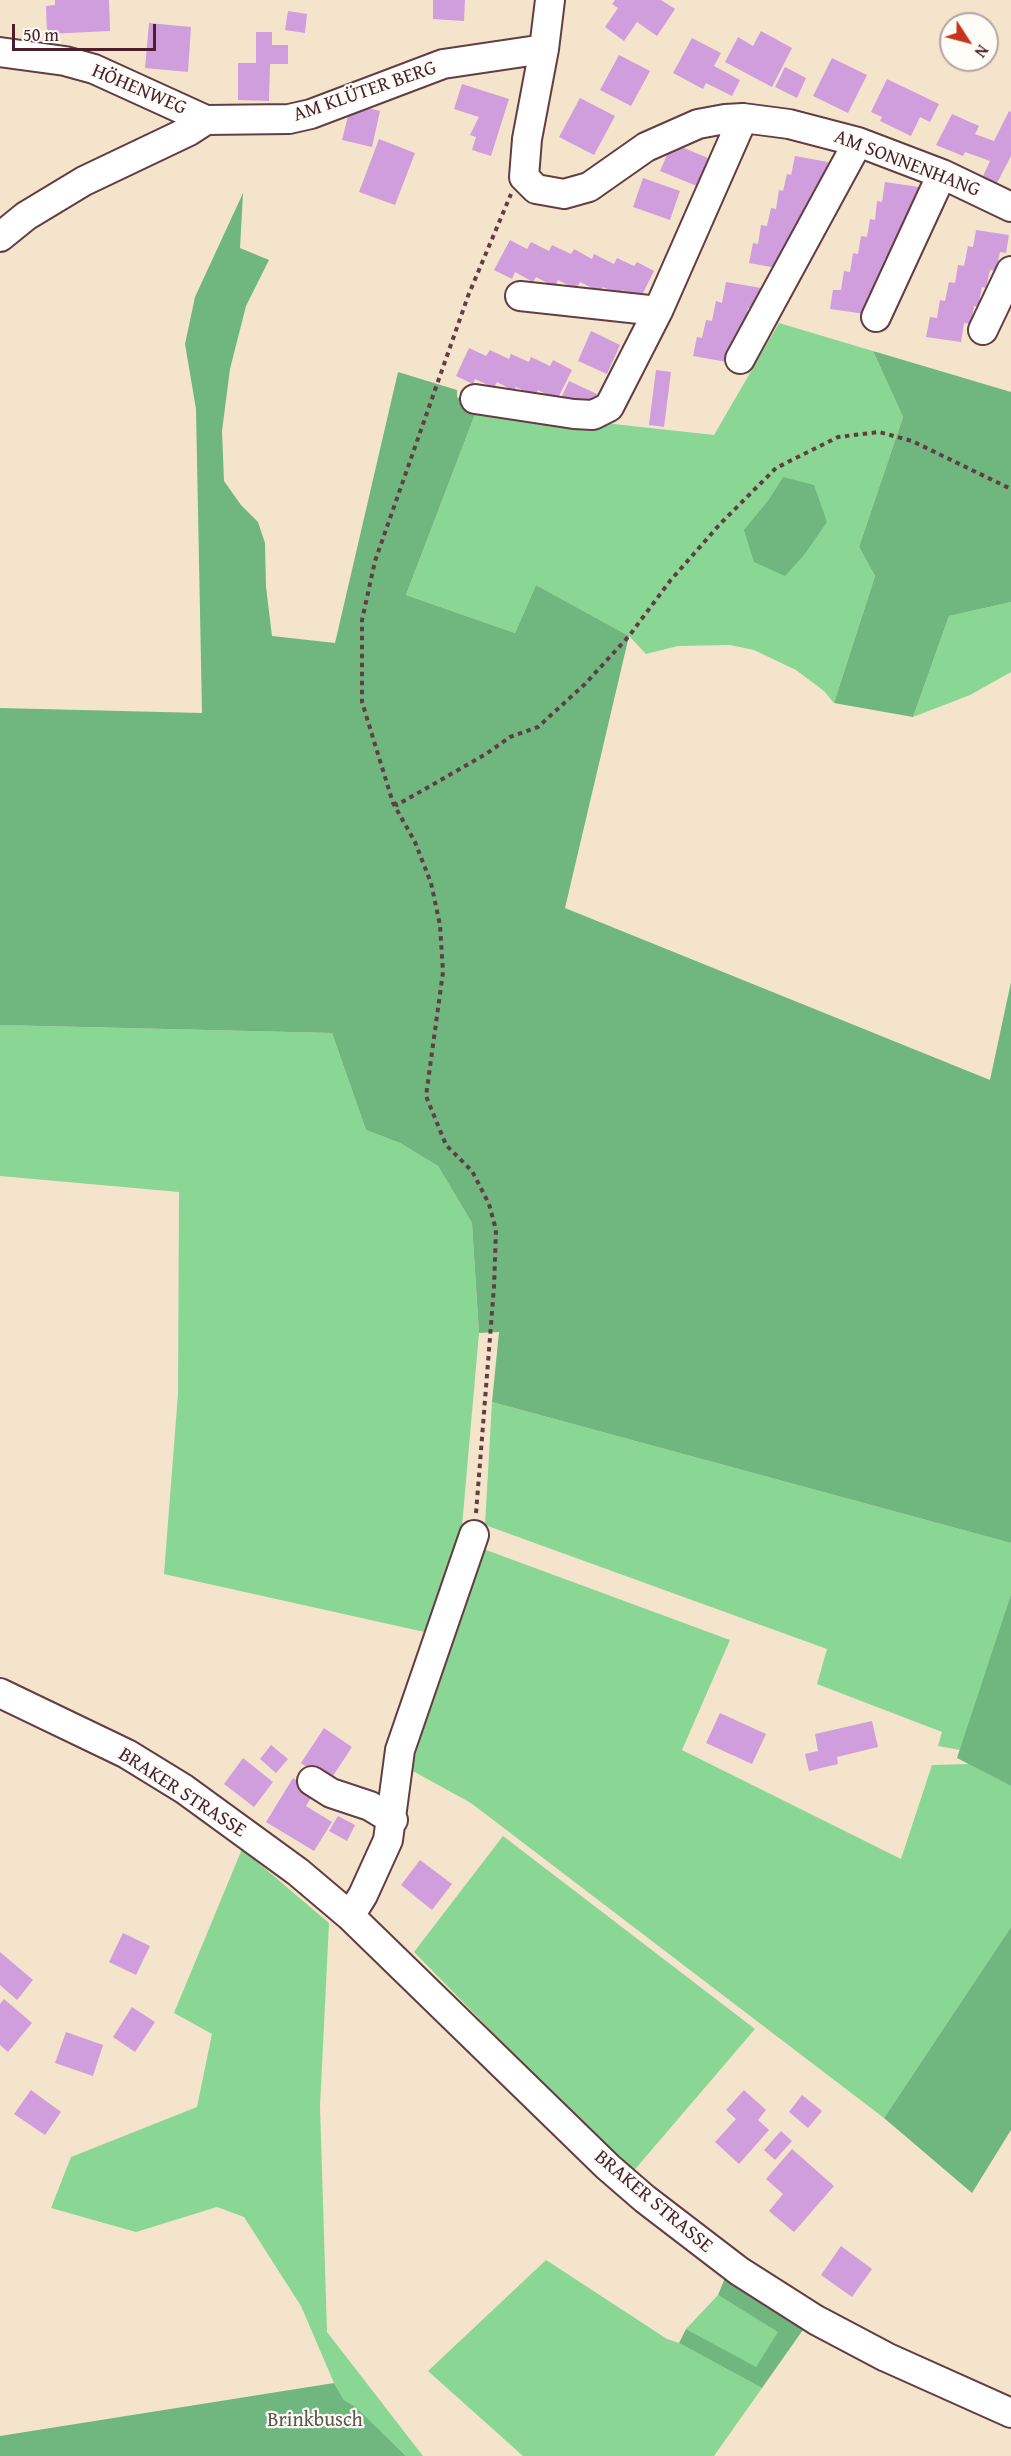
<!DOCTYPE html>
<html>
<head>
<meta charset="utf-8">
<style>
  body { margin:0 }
  #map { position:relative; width:1011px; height:2456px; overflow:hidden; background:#f5e4cc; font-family:"Gentium Book Plus",serif }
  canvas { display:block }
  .north { position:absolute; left:939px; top:12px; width:60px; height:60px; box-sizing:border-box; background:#fdfcf7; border:2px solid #b5a4a5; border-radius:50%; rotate:126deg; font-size:16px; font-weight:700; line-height:24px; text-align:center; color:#4a1f2b }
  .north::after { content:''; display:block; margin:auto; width:21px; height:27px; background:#c8321e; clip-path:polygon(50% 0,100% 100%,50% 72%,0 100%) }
  .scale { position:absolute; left:12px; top:24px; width:144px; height:27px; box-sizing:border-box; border:3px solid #4a1f2b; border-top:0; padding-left:8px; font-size:18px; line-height:21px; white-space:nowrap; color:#4a1f2b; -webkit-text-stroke:4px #fdfcf7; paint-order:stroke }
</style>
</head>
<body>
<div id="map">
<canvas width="1011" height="2456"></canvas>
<div class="north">N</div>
<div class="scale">50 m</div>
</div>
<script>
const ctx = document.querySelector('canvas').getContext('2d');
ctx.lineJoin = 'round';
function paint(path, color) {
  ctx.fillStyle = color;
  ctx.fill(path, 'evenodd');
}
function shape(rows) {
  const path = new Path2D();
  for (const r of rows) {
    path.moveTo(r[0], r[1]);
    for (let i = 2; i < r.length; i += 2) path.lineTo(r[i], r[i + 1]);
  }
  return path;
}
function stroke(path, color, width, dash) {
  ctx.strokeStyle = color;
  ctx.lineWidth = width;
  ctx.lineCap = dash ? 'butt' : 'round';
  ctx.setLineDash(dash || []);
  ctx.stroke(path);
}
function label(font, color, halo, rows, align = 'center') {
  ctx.font = font + ' "Gentium Book Plus",serif';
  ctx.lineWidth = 4.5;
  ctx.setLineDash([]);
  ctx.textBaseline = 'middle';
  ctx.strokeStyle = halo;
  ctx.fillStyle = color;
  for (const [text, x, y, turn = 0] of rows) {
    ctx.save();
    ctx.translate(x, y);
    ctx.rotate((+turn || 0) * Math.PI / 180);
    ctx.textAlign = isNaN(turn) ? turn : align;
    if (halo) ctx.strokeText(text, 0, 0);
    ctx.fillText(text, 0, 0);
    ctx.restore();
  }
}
paint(shape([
  [779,323,873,351,903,417,859,547,875,576,834,703,824,691,796,670,754,650,730,645,678,646,646,654,629,636,536,585,515,633,406,595,477,409,714,435],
  [783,477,754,562,767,502],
  [1011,602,1011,672,970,695,913,717,949,616],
  [0,1025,332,1033,366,1130,400,1143,438,1166,472,1223,479,1333,462,1526,429,1633,164,1574,178,1394,179,1192,0,1176],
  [492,1402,1011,1543,1011,1594,960,1750,938,1746,942,1732,817,1684,827,1649,485,1525],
  [478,1547,730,1640,682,1750,901,1859,932,1765,969,1764,1011,1786,1011,1927,884,2118,471,1803,411,1770],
  [503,1836,755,2029,631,2174,414,1952],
  [242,1849,329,1923,320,2106,327,2332,423,2456,406,2456,356,2407,344,2400,334,2383,301,2306,244,2217,217,2207,136,2232,51,2208,71,2157,197,2107,212,2034,174,2013],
  [546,2260,667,2339,679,2343,762,2388,714,2456,523,2456,428,2371],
  [718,2295,779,2332,756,2368,686,2329]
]), '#8ad694');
paint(shape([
  [243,193,240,248,269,260,246,306,230,369,222,431,224,481,241,505,258,522,265,543,266,587,272,636,335,643,398,372,457,390,457,397,477,409,406,595,515,633,536,585,629,636,565,908,990,1080,1011,982,1011,1543,492,1402,499,1332,479,1333,472,1223,438,1166,400,1143,366,1130,332,1033,0,1025,0,708,202,713,196,409,185,344,195,297],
  [873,351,1011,392,1011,602,949,616,913,717,834,703,875,576,859,547,903,417],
  [783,477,814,485,827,522,804,555,785,576,754,562,744,530,767,502],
  [1011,1594,1011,1786,957,1758],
  [1011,1927,1011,2130,972,2193,884,2118],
  [725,2278,805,2327,762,2388,679,2343,686,2329,756,2367,778,2332,718,2295],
  [334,2383,344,2400,356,2407,406,2456,0,2456,0,2436]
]), '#6fb77e');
paint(shape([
  [55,0,109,0,110,31,47,34,46,6,55,5],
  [433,0,465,0,464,21,433,19],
  [615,0,661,0,675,9,657,36,637,22,624,41,605,27,618,8,612,4],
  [288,11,307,14,305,33,285,30],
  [149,23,191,27,188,72,145,68],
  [761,31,792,48,772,87,725,62,738,37,753,46],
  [256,32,272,32,272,45,288,45,288,64,270,64,269,101,238,100,238,63,256,63],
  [692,38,721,53,714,66,740,80,732,96,706,83,703,89,673,73],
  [619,55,650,71,631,106,600,90],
  [832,58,867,75,848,113,813,96],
  [785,67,806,78,797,98,775,87],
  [887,79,939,104,930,122,920,117,911,136,880,121,882,117,871,112],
  [462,84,509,99,491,156,472,150,476,137,470,135,479,117,454,109],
  [580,98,615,116,594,155,559,137],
  [351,104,380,111,372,147,342,140],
  [1009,111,1011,112,1011,156,997,183,983,176,990,161,965,152,963,156,936,145,952,114,979,126,975,134,994,141],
  [379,139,415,153,395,205,359,192],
  [672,143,708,158,697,186,660,171],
  [795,156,828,162,825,181,819,180,816,197,811,196,808,214,782,269,749,263,753,243,758,244,761,225,767,226,771,208,776,209,779,190,783,191,787,174,791,175],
  [643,178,680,191,670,220,633,207],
  [885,182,919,187,916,207,910,206,907,224,902,224,899,241,894,240,891,258,885,258,883,276,877,276,874,295,868,295,865,314,830,309,833,290,841,290,844,271,850,272,853,253,858,254,861,236,867,237,870,219,875,220,877,201,882,202],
  [976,230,1009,235,1006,253,1000,252,996,271,990,270,986,288,982,287,978,307,974,306,971,324,964,323,961,342,926,337,930,317,937,318,940,300,945,301,949,282,955,283,958,265,964,266,968,246,973,247],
  [510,240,527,249,531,242,549,251,552,245,571,254,574,249,592,259,594,254,614,264,617,258,634,266,637,262,654,271,640,299,622,290,620,295,603,287,600,292,580,282,576,289,558,280,555,287,536,277,533,282,515,272,512,279,494,270],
  [726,282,761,288,757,309,748,308,744,327,740,327,737,344,731,343,727,362,693,356,697,337,702,338,706,320,712,321,716,301,722,303],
  [591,331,620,345,607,374,578,361],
  [469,348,486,356,490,350,509,359,511,354,529,362,531,357,550,366,553,360,572,370,557,400,538,390,535,396,516,387,514,391,497,382,494,388,475,379,473,384,456,376],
  [656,370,671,372,664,427,649,425],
  [569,381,597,394,590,409,562,396],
  [720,1713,766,1734,752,1764,706,1743],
  [872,1721,878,1747,837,1757,838,1764,809,1771,805,1754,818,1751,815,1734],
  [324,1728,352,1747,329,1782,301,1763],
  [271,1745,288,1759,276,1773,260,1759],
  [243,1758,273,1782,254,1807,224,1784],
  [293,1778,315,1791,306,1806,332,1822,314,1851,266,1822],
  [338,1816,355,1825,347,1841,329,1831],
  [420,1860,452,1884,432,1910,401,1885],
  [123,1933,150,1946,136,1975,109,1962],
  [0,1952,33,1980,17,2000,0,1985],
  [4,1999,32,2023,8,2052,0,2045,0,2004],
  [132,2007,155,2022,135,2052,113,2037],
  [66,2032,103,2045,93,2076,55,2063],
  [31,2090,61,2112,45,2135,14,2114],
  [744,2090,766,2110,758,2120,769,2130,739,2164,715,2142,736,2119,726,2110],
  [802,2095,822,2111,808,2128,789,2112],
  [781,2131,792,2141,775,2160,764,2150],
  [792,2149,834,2186,794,2232,769,2211,783,2194,766,2179],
  [841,2246,872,2269,852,2297,821,2275]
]), '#d09ddd');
const minor = shape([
  [550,0,544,49,527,139,524,177,536,189,564,194,589,187,646,147,698,124,725,119,743,118,789,124,858,142,942,174,1011,207],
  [0,52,65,61,94,69,206,120],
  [0,237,26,216,84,181,189,131,206,120,289,119,311,114,443,64,544,49],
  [520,296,658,311],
  [876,317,942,174],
  [983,330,1011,271],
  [740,359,858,142],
  [475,399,574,414,593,415,609,407,658,311,743,118],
  [0,1693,127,1754,184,1789,298,1872,350,1916,608,2167,645,2199,739,2271,816,2320,886,2357,1011,2413],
  [312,1781,331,1793,370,1806,393,1820],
  [350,1916,363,1895,388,1840,400,1750,474,1535]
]);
stroke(minor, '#643d43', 32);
stroke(shape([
  [394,803,397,805,486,754,510,737,538,727,585,684,629,636,670,581,720,524,776,468,838,437,879,432,912,441,1011,489],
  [476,1513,494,1287,496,1230,489,1204,472,1171,446,1145,426,1096,443,972,440,925,431,883,415,842,393,803,362,702,362,620,375,561,468,296,511,194]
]), '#643d43', 4, [4.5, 4.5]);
stroke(minor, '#fff', 28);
label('20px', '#4a1f2b', '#fdfcf7', [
  ["HÖHENWEG",139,90,23],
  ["AM KLÜTER BERG",365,92,-19],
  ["AM SONNENHANG",907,164,21],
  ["BRAKER STRASSE",182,1793,33],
  ["BRAKER STRASSE",653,2202,40]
]);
label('20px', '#5d564a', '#fdfcf7', [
  ["Brinkbusch",315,2421]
]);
</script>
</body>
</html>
